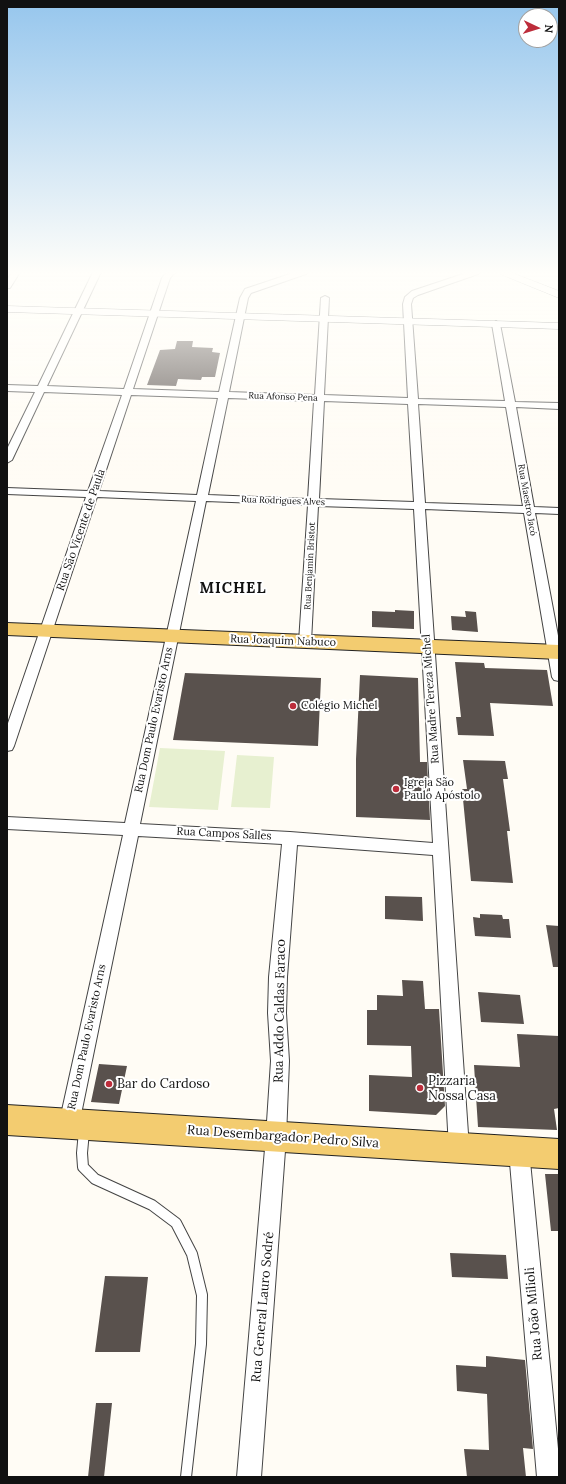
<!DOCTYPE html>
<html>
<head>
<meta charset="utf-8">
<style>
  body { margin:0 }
  #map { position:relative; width:566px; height:1484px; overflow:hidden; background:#fffcf5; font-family:Lora,serif }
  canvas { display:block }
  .frame { position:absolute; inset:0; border:8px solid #111; pointer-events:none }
  .north { position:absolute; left:518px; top:8px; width:40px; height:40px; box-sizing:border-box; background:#fff; border:1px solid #a0a0a0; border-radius:50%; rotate:94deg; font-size:11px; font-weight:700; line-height:16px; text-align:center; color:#111 }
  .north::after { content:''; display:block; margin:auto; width:14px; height:18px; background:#bd2d3b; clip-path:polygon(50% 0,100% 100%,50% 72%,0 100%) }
</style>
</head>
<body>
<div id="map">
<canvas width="566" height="1484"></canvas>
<div class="frame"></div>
<div class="north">N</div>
</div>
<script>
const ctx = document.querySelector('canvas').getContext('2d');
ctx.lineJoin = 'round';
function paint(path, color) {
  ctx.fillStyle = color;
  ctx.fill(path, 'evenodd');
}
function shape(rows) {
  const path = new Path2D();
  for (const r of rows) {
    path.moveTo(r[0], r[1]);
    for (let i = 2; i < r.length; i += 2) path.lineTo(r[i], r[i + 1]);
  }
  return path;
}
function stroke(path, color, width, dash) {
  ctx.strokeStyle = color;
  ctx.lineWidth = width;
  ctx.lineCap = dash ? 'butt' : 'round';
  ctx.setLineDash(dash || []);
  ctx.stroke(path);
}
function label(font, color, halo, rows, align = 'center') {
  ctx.font = font + ' Lora,serif';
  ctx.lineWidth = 4;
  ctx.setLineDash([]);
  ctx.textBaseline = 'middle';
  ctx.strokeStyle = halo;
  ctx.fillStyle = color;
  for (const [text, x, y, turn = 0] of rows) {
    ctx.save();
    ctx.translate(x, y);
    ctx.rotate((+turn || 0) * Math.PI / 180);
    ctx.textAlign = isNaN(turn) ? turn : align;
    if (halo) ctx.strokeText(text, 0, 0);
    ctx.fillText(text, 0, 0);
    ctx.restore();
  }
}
paint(shape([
  [160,748,225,751,218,810,149,807],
  [237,755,274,757,270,808,231,807]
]), '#e7f0d0');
paint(shape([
  [177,341,193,341,192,347,213,348,212,352,220,353,215,377,202,377,201,380,178,379,176,386,147,385,160,350,175,349],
  [395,610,414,611,414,629,372,627,372,611,395,612],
  [465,611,476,612,478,632,452,630,451,616,466,617],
  [455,662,484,663,485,668,547,670,553,706,490,703,494,736,458,735,456,717,461,717],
  [185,673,321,678,318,746,173,740],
  [360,675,418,678,420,762,427,762,430,820,356,817,356,759],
  [463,760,505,761,508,779,503,779,510,831,507,831,513,883,471,881,462,789,467,789],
  [385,896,422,897,423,921,385,919],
  [480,914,502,915,503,919,509,919,511,938,475,936,473,917,480,918],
  [546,925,559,926,559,967,553,967],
  [402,980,423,981,425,1009,439,1009,445,1106,436,1115,369,1111,369,1075,412,1077,411,1046,367,1045,367,1010,377,1010,377,995,403,996],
  [478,992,520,995,524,1024,481,1022],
  [517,1034,559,1036,559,1108,554,1109,557,1130,478,1127,474,1065,520,1067],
  [99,1064,127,1066,119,1104,91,1102],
  [545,1174,559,1174,559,1231,551,1231],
  [450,1253,506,1255,508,1279,452,1277],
  [105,1276,148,1277,140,1352,95,1352],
  [486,1356,525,1360,533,1449,523,1448,526,1477,467,1477,464,1449,489,1450,487,1394,457,1391,456,1365,486,1367],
  [96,1403,112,1403,104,1477,88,1477]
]), '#59514d');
const service = shape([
  [84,1131,82,1153,83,1167,95,1179,152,1205,176,1223,192,1254,202,1295,201,1344,186,1477]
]);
const minor = shape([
  [12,272,20,272,10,288,7,288,7,280,12,272],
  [93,272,101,272,47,386,124,389,162,278,167,272,175,272,170,278,133,389,219,392,240,298,245,289,296,272,307,272,306,274,251,293,248,298,229,392,315,395,321,298,325,296,329,298,324,395,408,398,403,304,405,297,412,291,469,272,479,272,478,274,418,295,413,298,411,304,418,399,505,401,492,324,496,321,500,324,515,402,559,403,559,409,516,407,534,507,559,508,559,514,535,513,559,641,559,681,554,680,552,677,524,513,425,509,469,1148,466,1155,459,1158,452,1155,449,1148,433,855,297,845,287,977,286,1013,289,1061,286,1137,261,1477,237,1477,266,1137,271,1061,268,1013,269,977,282,844,138,836,79,1124,76,1131,69,1133,62,1131,59,1124,123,835,7,829,7,817,125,823,196,501,97,497,14,746,12,750,7,751,7,726,86,497,7,494,7,488,88,491,122,395,44,392,12,460,7,463,7,449,35,392,7,391,7,385,38,386,93,272],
  [131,395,218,398,197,495,99,491,131,395],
  [228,398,314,401,308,499,208,495,228,398],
  [324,401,408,404,414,502,319,499,324,401],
  [418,404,506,407,523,506,425,503,418,404],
  [206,501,308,505,299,642,301,645,305,646,309,645,311,642,318,506,414,509,433,843,290,832,140,824,206,501],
  [519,1141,526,1144,529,1151,559,1459,559,1477,537,1477,509,1151,512,1144,519,1141]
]);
const tertiary = shape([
  [498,272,510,272,559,291,559,298,500,274,498,272],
  [7,306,559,323,559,329,7,312,7,306]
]);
const primary = shape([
  [7,623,559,645,559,659,7,635,7,623],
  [7,1105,559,1139,559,1169,7,1135,7,1105]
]);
stroke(service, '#444', 12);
stroke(minor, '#444', 2);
stroke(tertiary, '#444', 1);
stroke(primary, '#222', 2);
stroke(service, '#fff', 10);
paint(minor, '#fff');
paint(tertiary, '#fff');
paint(primary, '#f3cc70');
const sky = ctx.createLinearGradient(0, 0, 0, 479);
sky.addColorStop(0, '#96c6ed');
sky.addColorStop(0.57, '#fffefa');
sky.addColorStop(1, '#fffefa00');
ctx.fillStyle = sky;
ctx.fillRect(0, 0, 566, 479);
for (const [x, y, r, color] of [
  [293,706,4,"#bd2d3b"],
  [396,789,4,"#bd2d3b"],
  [109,1084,4,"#bd2d3b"],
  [420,1088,4,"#bd2d3b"]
]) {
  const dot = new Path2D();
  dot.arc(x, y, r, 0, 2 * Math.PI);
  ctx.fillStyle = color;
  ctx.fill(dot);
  stroke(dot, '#fff', 1.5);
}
label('9px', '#111', '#fff', [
  ["Rua Afonso Pena",283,397,2],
  ["Rua Maestro Jacó",527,500,80],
  ["Rua Rodrigues Alves",283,501,2],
  ["Rua Benjamin Bristot",310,566,-87]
]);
label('11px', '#111', '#fff', [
  ["Rua São Vicente de Paula",81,530,-71],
  ["Rua Joaquim Nabuco",283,641,2],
  ["Rua Madre Tereza Michel",431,699,-94],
  ["Rua Dom Paulo Evaristo Arns",154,720,-78],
  ["Rua Campos Salles",224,834,3],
  ["Rua Dom Paulo Evaristo Arns",87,1037,-78]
]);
label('11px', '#111', '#fff', [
  ["Colégio Michel",301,706],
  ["Igreja São",404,783],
  ["Paulo Apóstolo",404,796]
], 'left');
label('13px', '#111', '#fff', [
  ["Rua Addo Caldas Faraco",280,1011,-89],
  ["Rua Desembargador Pedro Silva",283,1137,4],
  ["Rua General Lauro Sodré",263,1307,-85],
  ["Rua João Milioli",534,1314,-95]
]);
label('13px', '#111', '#fff', [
  ["Pizzaria",428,1081],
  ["Nossa Casa",428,1096],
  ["Bar do Cardoso",117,1084]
], 'left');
ctx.letterSpacing = '1px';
label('bold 15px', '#111', '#fff', [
  ["MICHEL",233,589]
]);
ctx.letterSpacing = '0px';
</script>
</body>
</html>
